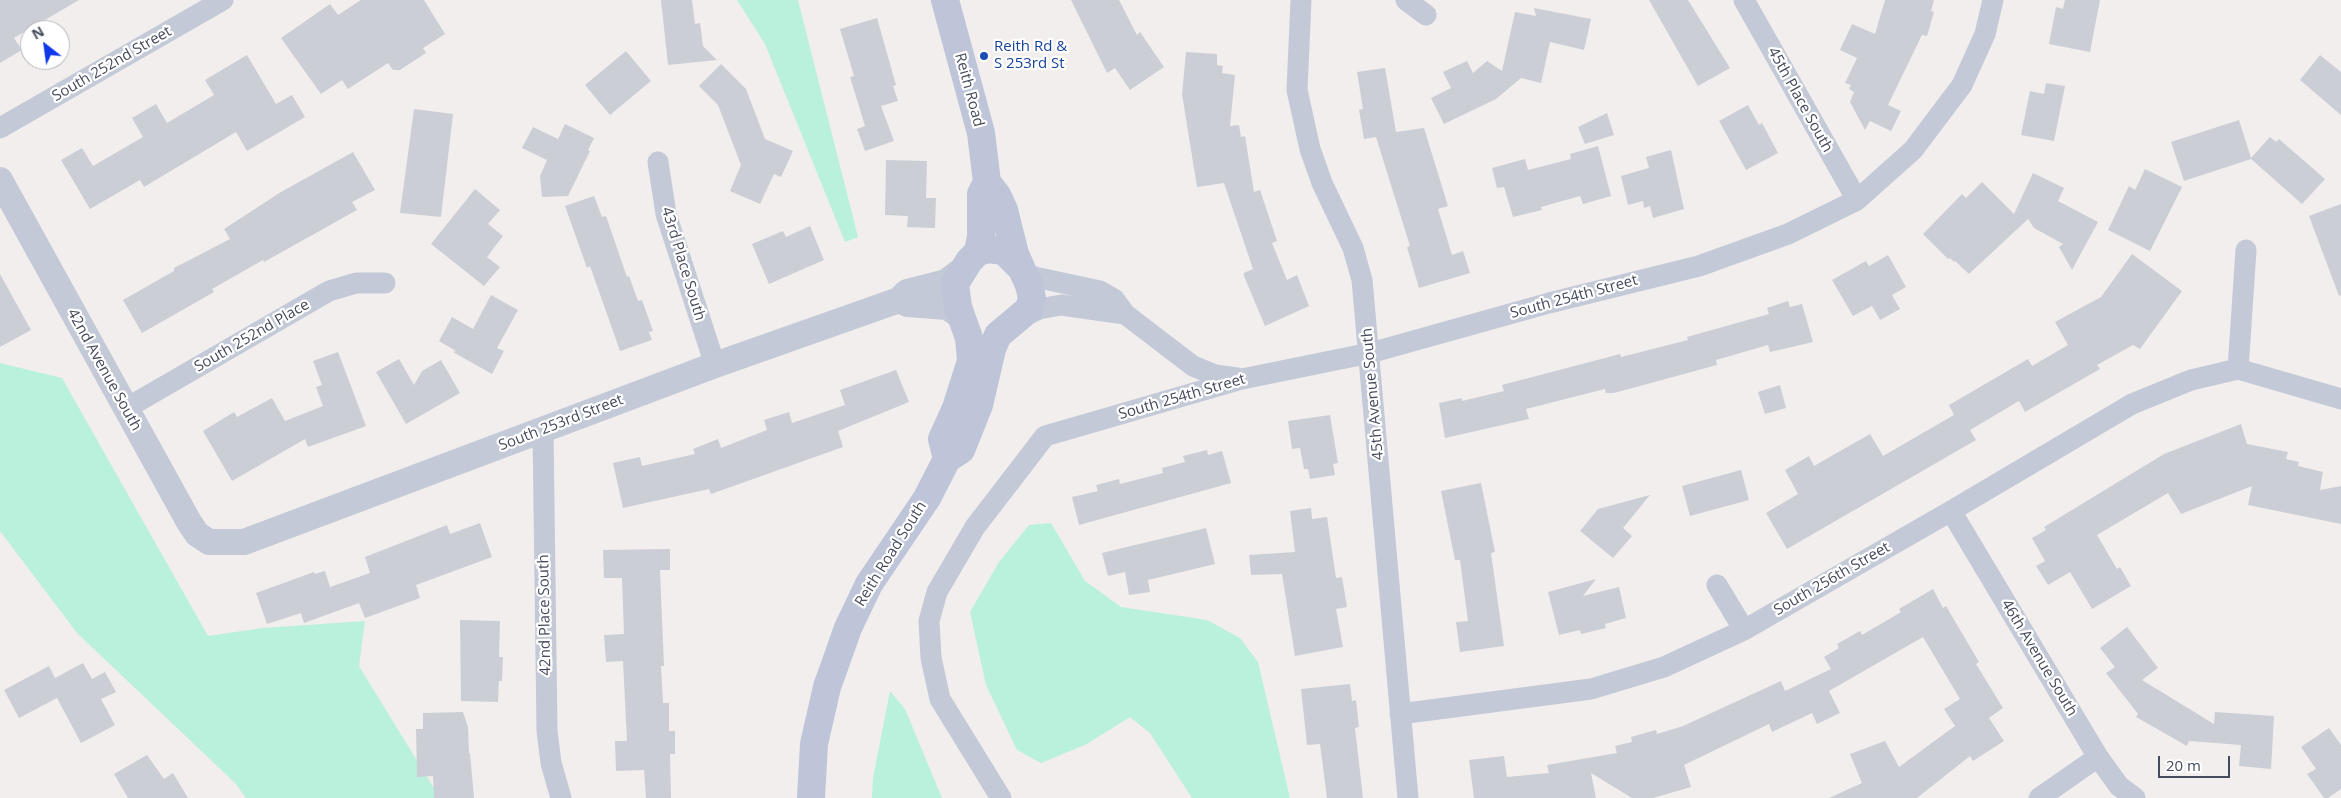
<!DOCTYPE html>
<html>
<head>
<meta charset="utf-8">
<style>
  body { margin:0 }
  #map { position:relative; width:2341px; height:798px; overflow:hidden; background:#f1eeed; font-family:"Open Sans",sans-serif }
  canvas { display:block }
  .north { position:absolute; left:20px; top:20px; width:50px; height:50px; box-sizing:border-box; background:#fff; border:1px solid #b5b7be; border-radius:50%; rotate:330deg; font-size:14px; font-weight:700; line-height:20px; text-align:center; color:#454b5c }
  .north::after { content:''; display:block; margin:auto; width:18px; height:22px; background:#0f38e9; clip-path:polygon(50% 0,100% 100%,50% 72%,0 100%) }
  .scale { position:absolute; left:2158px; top:756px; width:72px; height:22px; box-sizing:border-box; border:2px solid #454b5c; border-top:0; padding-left:6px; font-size:15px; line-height:18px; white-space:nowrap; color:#454b5c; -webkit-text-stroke:4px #fff; paint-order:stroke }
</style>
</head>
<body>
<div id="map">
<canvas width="2341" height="798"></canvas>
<div class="north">N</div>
<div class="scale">20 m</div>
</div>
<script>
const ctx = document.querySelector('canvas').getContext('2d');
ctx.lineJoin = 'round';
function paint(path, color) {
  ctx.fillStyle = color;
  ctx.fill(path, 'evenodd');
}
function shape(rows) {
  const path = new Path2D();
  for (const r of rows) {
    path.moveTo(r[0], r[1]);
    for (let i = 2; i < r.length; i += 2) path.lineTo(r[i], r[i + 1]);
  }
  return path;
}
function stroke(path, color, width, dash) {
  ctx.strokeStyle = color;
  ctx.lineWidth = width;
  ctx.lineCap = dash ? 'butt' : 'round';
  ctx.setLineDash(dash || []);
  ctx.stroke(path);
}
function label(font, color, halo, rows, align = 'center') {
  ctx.font = font + ' "Open Sans",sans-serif';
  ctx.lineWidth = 4.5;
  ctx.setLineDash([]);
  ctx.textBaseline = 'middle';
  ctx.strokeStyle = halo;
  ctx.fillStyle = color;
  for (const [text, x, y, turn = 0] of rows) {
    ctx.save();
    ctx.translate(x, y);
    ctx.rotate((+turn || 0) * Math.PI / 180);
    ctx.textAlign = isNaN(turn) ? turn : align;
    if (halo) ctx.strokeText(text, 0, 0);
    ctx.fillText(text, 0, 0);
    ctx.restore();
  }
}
paint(shape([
  [737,0,798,0,858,237,845,242,765,44],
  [0,363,62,378,208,636,263,628,365,621,359,666,440,798,246,798,235,783,77,633,0,531],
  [1051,523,1085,581,1121,607,1207,620,1240,638,1258,662,1290,798,1192,798,1150,733,1130,717,1087,744,1041,763,1017,750,986,685,970,612,999,562,1029,525],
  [890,691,905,709,942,798,872,798,873,778]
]), '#b9f1dd');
paint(shape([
  [0,0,79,0,14,38,22,50,0,63],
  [361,0,424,0,445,34,423,48,426,53,400,70,393,70,388,63,348,89,342,80,321,94,281,38,330,4,338,15],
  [661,0,692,0,695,24,700,23,703,46,717,60,668,65],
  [1071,0,1119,0,1137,35,1140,32,1164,67,1130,90,1115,68,1107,73],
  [1649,0,1688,0,1730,68,1698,86],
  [1885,0,1934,0,1931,11,1934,12,1927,36,1922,35,1888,105,1901,111,1891,131,1870,121,1865,130,1850,102,1854,92,1849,89,1851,85,1845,83,1857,58,1840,50,1852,24,1875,34],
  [2065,0,2100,0,2090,52,2049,44,2056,7,2063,9],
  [1534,8,1591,19,1584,50,1550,42,1541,83,1521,78,1496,99,1444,124,1431,98,1451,88,1443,72,1467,61,1473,73,1487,61,1502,71,1515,12,1536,16],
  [877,18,896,85,893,86,898,101,881,106,894,141,865,151,857,129,865,126,850,77,854,76,840,29],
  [626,51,651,81,610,115,585,85],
  [1186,52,1217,54,1217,65,1223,66,1222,73,1235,75,1230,126,1239,125,1241,137,1245,136,1254,192,1260,190,1277,241,1272,243,1287,280,1297,275,1309,306,1265,326,1244,276,1244,273,1253,269,1224,183,1197,187,1182,94],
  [247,55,276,104,292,95,305,117,247,151,236,132,144,187,140,180,90,209,61,160,82,148,93,166,143,137,132,118,156,104,167,123,214,95,205,80],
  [2320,55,2341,72,2341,115,2300,80],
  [721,64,746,89,765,139,793,151,781,177,774,174,760,204,730,191,741,165,718,105,699,86],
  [1385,68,1396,132,1424,128,1448,206,1438,209,1452,255,1463,251,1470,273,1419,288,1407,247,1410,246,1376,137,1364,139,1359,110,1363,109,1357,72],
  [2046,83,2065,86,2054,141,2021,135,2030,91,2044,94],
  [1748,105,1759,125,1762,123,1778,153,1746,170,1719,121],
  [414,109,453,114,441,217,400,213],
  [1607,113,1614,135,1585,144,1578,127],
  [2239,120,2251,158,2270,137,2276,142,2279,139,2325,179,2302,204,2251,159,2184,181,2171,142],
  [565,124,594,138,588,150,590,151,568,196,542,197,540,176,547,160,522,148,533,127,558,139],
  [1598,146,1611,196,1583,204,1580,196,1541,207,1542,210,1513,217,1504,187,1497,188,1492,168,1525,159,1528,170,1571,159,1570,154],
  [1671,150,1684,209,1653,218,1650,206,1644,208,1643,201,1628,205,1621,176,1649,168,1646,157],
  [353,152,375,190,352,202,357,210,264,262,263,260,212,289,214,292,142,333,123,300,174,271,174,268,230,239,224,229,281,192],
  [886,160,927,161,926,198,936,198,935,228,907,227,908,216,885,215],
  [2145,169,2182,187,2150,251,2108,230,2129,186,2135,190],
  [2033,173,2064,188,2058,201,2098,222,2072,270,2059,247,2063,244,2034,228,2028,219,1969,274,1955,261,1954,262,1950,258,1948,259,1923,234,1962,194,1966,198,1982,182,2014,214],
  [475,189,500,210,488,224,503,236,487,257,500,267,484,286,431,244],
  [594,196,602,217,606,216,627,277,629,276,638,301,642,300,653,331,649,332,652,340,620,351,590,266,587,268,565,206],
  [2341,204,2341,295,2339,296,2309,216],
  [810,226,824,260,769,284,752,244,783,231,786,237],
  [2132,254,2182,291,2140,349,2133,345,2097,365,2100,369,2025,412,2019,401,1970,430,1976,440,1787,549,1766,513,1798,494,1785,470,1809,456,1814,466,1870,434,1883,456,1954,415,1949,405,2028,359,2032,366,2068,345,2055,322,2101,297],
  [1888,255,1906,287,1892,295,1900,309,1880,320,1872,306,1853,316,1832,280,1866,261,1869,266],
  [0,274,31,330,0,347],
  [491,295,518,310,497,348,504,351,492,374,453,352,456,351,439,341,452,317,473,329],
  [1788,301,1790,307,1802,304,1813,342,1770,352,1768,345,1716,360,1717,365,1614,393,1606,393,1605,389,1526,409,1529,419,1445,438,1439,403,1462,398,1462,401,1504,391,1502,385,1620,354,1621,357,1688,340,1687,337,1769,314,1767,308],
  [338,352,366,426,308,447,305,439,232,481,203,431,234,412,237,417,272,398,285,421,323,406,316,387,322,385,313,361],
  [399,359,414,385,422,371,441,360,460,393,406,424,376,372],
  [896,370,909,402,838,431,843,447,711,494,709,489,623,508,613,463,640,457,642,466,695,454,693,449,718,439,721,448,767,430,764,420,789,412,792,423,845,405,840,390],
  [1780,385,1786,408,1765,414,1758,392],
  [1330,415,1338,463,1333,464,1335,475,1310,479,1308,469,1304,469,1300,448,1292,449,1288,421],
  [2241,424,2247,444,2288,452,2286,459,2299,462,2298,466,2323,472,2320,490,2341,486,2341,524,2248,505,2252,486,2181,514,2168,493,2097,535,2117,569,2120,567,2131,586,2092,609,2070,572,2048,585,2036,566,2045,561,2032,538,2046,530,2044,527,2164,454],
  [1207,450,1208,455,1222,451,1231,483,1079,525,1072,497,1098,491,1096,485,1119,479,1120,484,1163,473,1162,468,1185,462,1183,456],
  [1741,470,1749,500,1690,516,1682,486],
  [1481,483,1495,552,1491,553,1504,646,1460,652,1456,622,1468,621,1460,560,1455,560,1441,491],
  [1650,495,1623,528,1632,536,1613,558,1580,531,1598,509],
  [1311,508,1312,519,1327,517,1336,578,1342,577,1347,607,1336,609,1343,647,1295,656,1282,574,1251,575,1249,555,1295,552,1290,511],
  [480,523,492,557,416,585,420,598,365,618,359,603,304,623,301,613,267,624,256,593,314,572,315,574,325,571,330,587,370,573,365,557,447,525,450,534],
  [1206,528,1215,564,1148,580,1150,592,1129,595,1125,572,1108,576,1102,553],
  [670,549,670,570,660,570,664,666,661,666,663,703,669,703,669,731,675,731,675,754,670,754,671,798,646,798,644,770,616,771,615,741,627,741,623,661,606,662,604,635,624,634,622,578,604,578,603,550],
  [1596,579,1583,596,1619,587,1626,618,1605,624,1606,628,1581,634,1580,630,1559,635,1548,592],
  [1933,589,1943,608,1946,606,1979,662,1976,664,2003,708,1989,718,2004,741,1973,761,1970,756,1917,798,1829,798,1862,783,1850,754,1885,741,1899,767,1955,726,1944,709,1960,699,1923,637,1829,691,1840,713,1817,724,1812,713,1772,732,1769,724,1684,765,1691,787,1653,798,1632,798,1591,773,1596,798,1474,798,1469,760,1504,756,1507,777,1549,773,1547,765,1617,753,1615,746,1632,742,1631,737,1656,730,1657,734,1683,726,1781,681,1785,691,1831,669,1824,657,1839,648,1837,644,1860,631,1862,635,1901,612,1899,609],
  [460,620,500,621,499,657,503,657,502,681,499,681,498,702,461,701],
  [2127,627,2158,668,2142,680,2214,724,2215,712,2274,716,2271,769,2239,766,2241,745,2189,741,2187,746,2136,717,2138,714,2106,673,2115,667,2100,648],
  [83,663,92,679,105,672,116,692,101,699,115,725,81,743,57,698,19,718,4,690,49,666,55,678],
  [1350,684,1352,701,1356,700,1359,727,1355,728,1363,798,1327,798,1320,744,1307,745,1301,689],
  [463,712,468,727,469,754,470,753,474,798,434,798,433,776,417,777,416,729,423,729,423,713],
  [2329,728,2341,745,2341,789,2328,798,2324,798,2307,774,2316,769,2301,747],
  [147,755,164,779,173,773,188,798,128,798,114,774]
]), '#ccced6');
stroke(shape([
  [1301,0,1297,90,1310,149,1322,183,1353,248,1362,280,1408,798],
  [1406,0,1426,15],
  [1744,0,1857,200],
  [0,128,223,0],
  [658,162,666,214,715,365],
  [1021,268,1030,276,1100,291,1114,299,1125,314,1193,366,1215,375,1237,378],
  [1020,318,1039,309,1061,305,1125,314],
  [2238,369,2246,250],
  [2238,369,2341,399],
  [125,409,329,291,356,283,385,283],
  [543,430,547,731,551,763,561,798],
  [1951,511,2098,757,2119,786,2135,798],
  [1717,585,1744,630],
  [1400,714,1591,689,1664,667,1744,630,1951,511,2132,404,2191,380,2238,369],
  [1001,798,940,699,931,658,929,621,937,592,975,527,1045,436,1242,379,1370,353,1549,303,1699,266,1788,234,1857,200,1913,150,1962,85,1985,34,1993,0],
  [2039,798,2098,757]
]), '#c3c9d6', 21);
stroke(shape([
  [0,180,189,522,197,534,209,542,244,542,715,365,899,300,907,292,946,282,963,269],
  [899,300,908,304,947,307,962,317]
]), '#c3c9d6', 26);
stroke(shape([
  [945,0,981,133,987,182,981,194,981,236,978,252],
  [947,459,942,439,956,408,971,361,969,338,958,307,955,284,969,261,978,252,988,249,1004,251,1021,268],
  [811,798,814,744,827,687,848,628,869,584,927,498,947,459,961,450,979,405,992,349,998,335,1029,309,1032,298,1029,285,1015,254,1004,210,997,195,987,182]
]), '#bfc5d8', 28);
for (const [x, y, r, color] of [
  [984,56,5,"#1a4fb4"]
]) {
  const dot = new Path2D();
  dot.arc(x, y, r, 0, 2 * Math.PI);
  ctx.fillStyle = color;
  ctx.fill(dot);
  stroke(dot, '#fff', 2);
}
label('15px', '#164399', '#fff', [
  ["Reith Rd &",994,47],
  ["S 253rd St",994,64]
], 'left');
label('15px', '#454b5c', '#fff', [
  ["South 252nd Street",112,64,-30],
  ["Reith Road",969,90,75],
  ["45th Place South",1800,100,61],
  ["43rd Place South",683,264,73],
  ["South 254th Street",1574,297,-15],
  ["South 252nd Place",252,336,-30],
  ["42nd Avenue South",104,370,61],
  ["45th Avenue South",1373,394,-95],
  ["South 254th Street",1182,397,-16],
  ["South 253rd Street",561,423,-21],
  ["Reith Road South",891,554,-58],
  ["South 256th Street",1832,579,-30],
  ["42nd Place South",545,615,-91],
  ["46th Avenue South",2039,658,59]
]);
</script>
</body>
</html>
